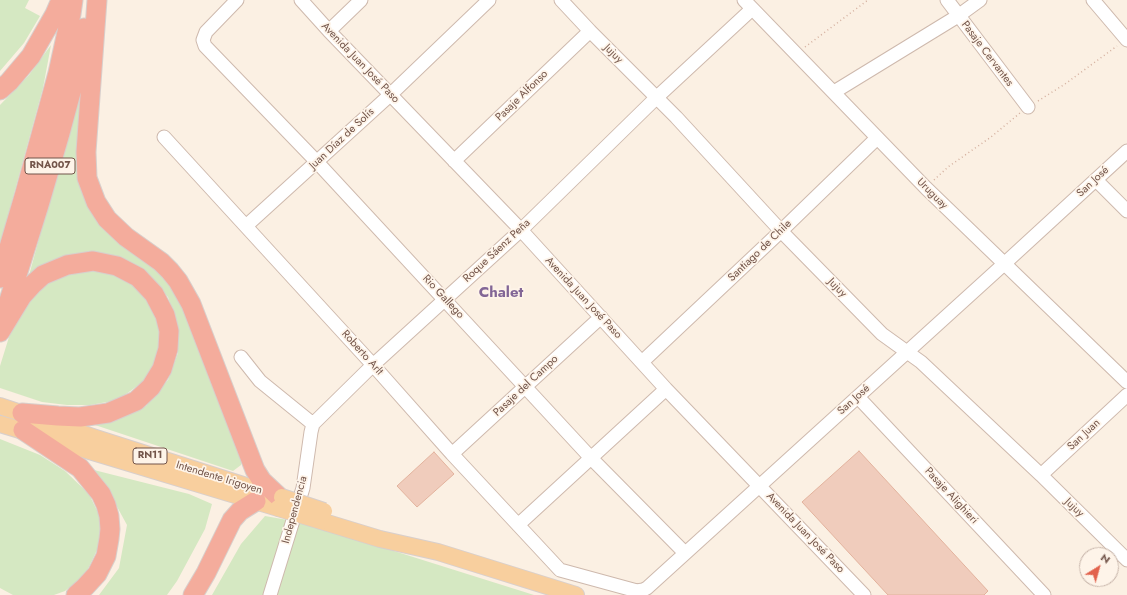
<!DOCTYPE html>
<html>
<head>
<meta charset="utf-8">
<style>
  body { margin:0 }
  #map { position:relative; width:1127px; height:595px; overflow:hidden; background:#fbf0e3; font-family:Jost,sans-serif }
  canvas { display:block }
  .north { position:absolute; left:1079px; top:547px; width:40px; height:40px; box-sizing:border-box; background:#fef4e9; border:1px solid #c6b4a9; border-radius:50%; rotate:37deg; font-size:11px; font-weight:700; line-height:16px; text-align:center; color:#73554a }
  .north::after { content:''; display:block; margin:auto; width:14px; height:18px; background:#e2624c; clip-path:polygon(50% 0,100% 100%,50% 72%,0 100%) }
</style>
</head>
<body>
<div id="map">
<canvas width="1127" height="595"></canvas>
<div class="north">N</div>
</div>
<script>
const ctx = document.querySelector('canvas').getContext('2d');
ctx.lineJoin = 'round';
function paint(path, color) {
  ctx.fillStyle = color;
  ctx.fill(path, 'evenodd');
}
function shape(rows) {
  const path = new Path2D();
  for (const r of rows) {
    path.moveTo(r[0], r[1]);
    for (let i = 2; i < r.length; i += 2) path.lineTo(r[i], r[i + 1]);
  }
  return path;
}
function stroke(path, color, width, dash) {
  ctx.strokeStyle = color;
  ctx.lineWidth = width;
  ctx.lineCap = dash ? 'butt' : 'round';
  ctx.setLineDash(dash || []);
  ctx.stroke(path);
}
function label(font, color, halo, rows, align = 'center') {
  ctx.font = font + ' Jost,sans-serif';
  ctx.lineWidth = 3.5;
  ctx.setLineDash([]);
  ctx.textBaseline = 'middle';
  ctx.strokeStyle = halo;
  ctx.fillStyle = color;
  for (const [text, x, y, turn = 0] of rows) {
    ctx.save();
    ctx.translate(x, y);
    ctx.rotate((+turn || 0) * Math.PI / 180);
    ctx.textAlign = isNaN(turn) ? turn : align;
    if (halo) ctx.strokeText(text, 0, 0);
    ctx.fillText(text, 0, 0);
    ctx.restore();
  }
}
paint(shape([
  [0,0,29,0,25,8,40,16,24,43,0,71],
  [51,45,43,88,0,245,0,105,29,75],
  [84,74,86,197,162,273,179,295,242,452,241,465,233,471,86,422,124,417,146,406,168,380,178,353,177,325,168,297,145,275,120,260,28,279],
  [90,269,123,275,143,293,159,314,162,339,157,362,148,378,118,400,90,405,67,405,42,402,0,388,0,366,9,337,19,312,39,288,59,278],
  [0,439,40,455,65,471,89,494,102,521,98,548,85,575,65,591,54,595,13,595,0,588],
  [90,469,189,494,212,504,205,529,177,581,167,595,99,595,119,568,127,525,109,492],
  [265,516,305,523,534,595,212,595,241,544]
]), '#d5e8c2');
const building = shape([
  [859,451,988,591,984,595,888,595,802,502,859,451],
  [434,452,454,474,417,507,397,486,434,452]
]);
paint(building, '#f0ccbc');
stroke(building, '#e2b29d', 1);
const minor = shape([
  [237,0,206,32,203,40,205,46,317,162,591,458,685,553],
  [301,0,329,31,521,230,666,389,864,595],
  [561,0,590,31,676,117,781,231,882,334,921,362,1041,475,1127,560],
  [744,0,926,188,1127,382],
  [947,0,1028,107],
  [1093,0,1127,40],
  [329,31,361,0],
  [834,92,958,16,980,0],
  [164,137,373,365,452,454,560,570,637,591,643,590,647,588,1004,264,1127,151],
  [454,161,590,31],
  [1096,180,1127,211],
  [246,226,390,95,489,0],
  [241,357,260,381,313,424,373,365,521,230,656,98,752,9],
  [642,362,781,231,877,138],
  [858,397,1044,595],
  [452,454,601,317],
  [1041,475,1127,395],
  [518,525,666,389],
  [270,595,303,488,311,432,313,424]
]);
const major = shape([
  [0,406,96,438,278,496],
  [0,424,278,508],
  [321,521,380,539,438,552,576,595]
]);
const highway = shape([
  [97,0,86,152,87,178,96,202,107,219,126,237,161,262,170,271,178,281,191,304,255,470,262,481,278,496],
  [0,90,9,82,31,56,55,14,61,0],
  [0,278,25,193,58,73,71,14,73,0],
  [6,310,39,205,60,133,74,81,84,28],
  [0,332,22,296,32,285,43,275,67,265,93,261,117,266,138,277,154,294,165,315,169,331,168,349,162,369,151,387,136,401,108,413,80,417,58,416,22,413],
  [23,430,80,468,101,494,106,505,109,516,110,529,109,539,106,556,97,574,85,587,76,595],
  [193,595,206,573,232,520,240,511,256,501]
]);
stroke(minor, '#ceb9ad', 15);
stroke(major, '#d8cfcc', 18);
stroke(highway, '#d8cfcc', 21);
stroke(shape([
  [805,47,868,0],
  [1038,101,1065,84,1117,46],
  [934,180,948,167,991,137,1020,113]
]), '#d4b09f', 1.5, [1, 3]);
stroke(minor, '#fff', 13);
stroke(major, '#f8cf9e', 16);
stroke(highway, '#f4ac9c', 19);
const majorBridge = shape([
  [282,497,324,511],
  [278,508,321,521]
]);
stroke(majorBridge, '#d8cfcc', 18, []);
stroke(majorBridge, '#f8cf9e', 16);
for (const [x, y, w] of [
  [50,166,50],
  [150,456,34]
]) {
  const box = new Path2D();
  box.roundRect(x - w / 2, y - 8, w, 16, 3);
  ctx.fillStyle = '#fef4e9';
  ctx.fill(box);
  stroke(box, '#73554a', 1);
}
label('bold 10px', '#73554a', null, [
  ["RNA007",50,166],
  ["RN11",150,456]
]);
label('11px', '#73554a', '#fef4e9', [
  ["Jujuy",613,54,45],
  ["Pasaje Cervantes",987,54,53],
  ["Avenida Juan José Paso",360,63,46],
  ["Pasaje Alfonso",522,96,-44],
  ["Juan Díaz de Solís",342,139,-43],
  ["San José",1093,182,-43],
  ["Uruguay",932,194,45],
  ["Roque Sáenz Peña",497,251,-43],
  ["Santiago de Chile",760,251,-44],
  ["Jujuy",837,288,46],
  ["Rio Gallego",443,297,47],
  ["Avenida Juan José Paso",583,298,47],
  ["Roberto Arlt",362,353,48],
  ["Pasaje del Campo",526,386,-43],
  ["San José",854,400,-42],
  ["San Juan",1084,435,-43],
  ["Intendente Irigoyen",219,478,17],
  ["Pasaje Alighieri",951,496,47],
  ["Jujuy",1074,508,44],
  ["Independencia",295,510,-75],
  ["Avenida Juan José Paso",805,533,46]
]);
label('bold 15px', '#826696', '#fef4e9', [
  ["Chalet",501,293]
]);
</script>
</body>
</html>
